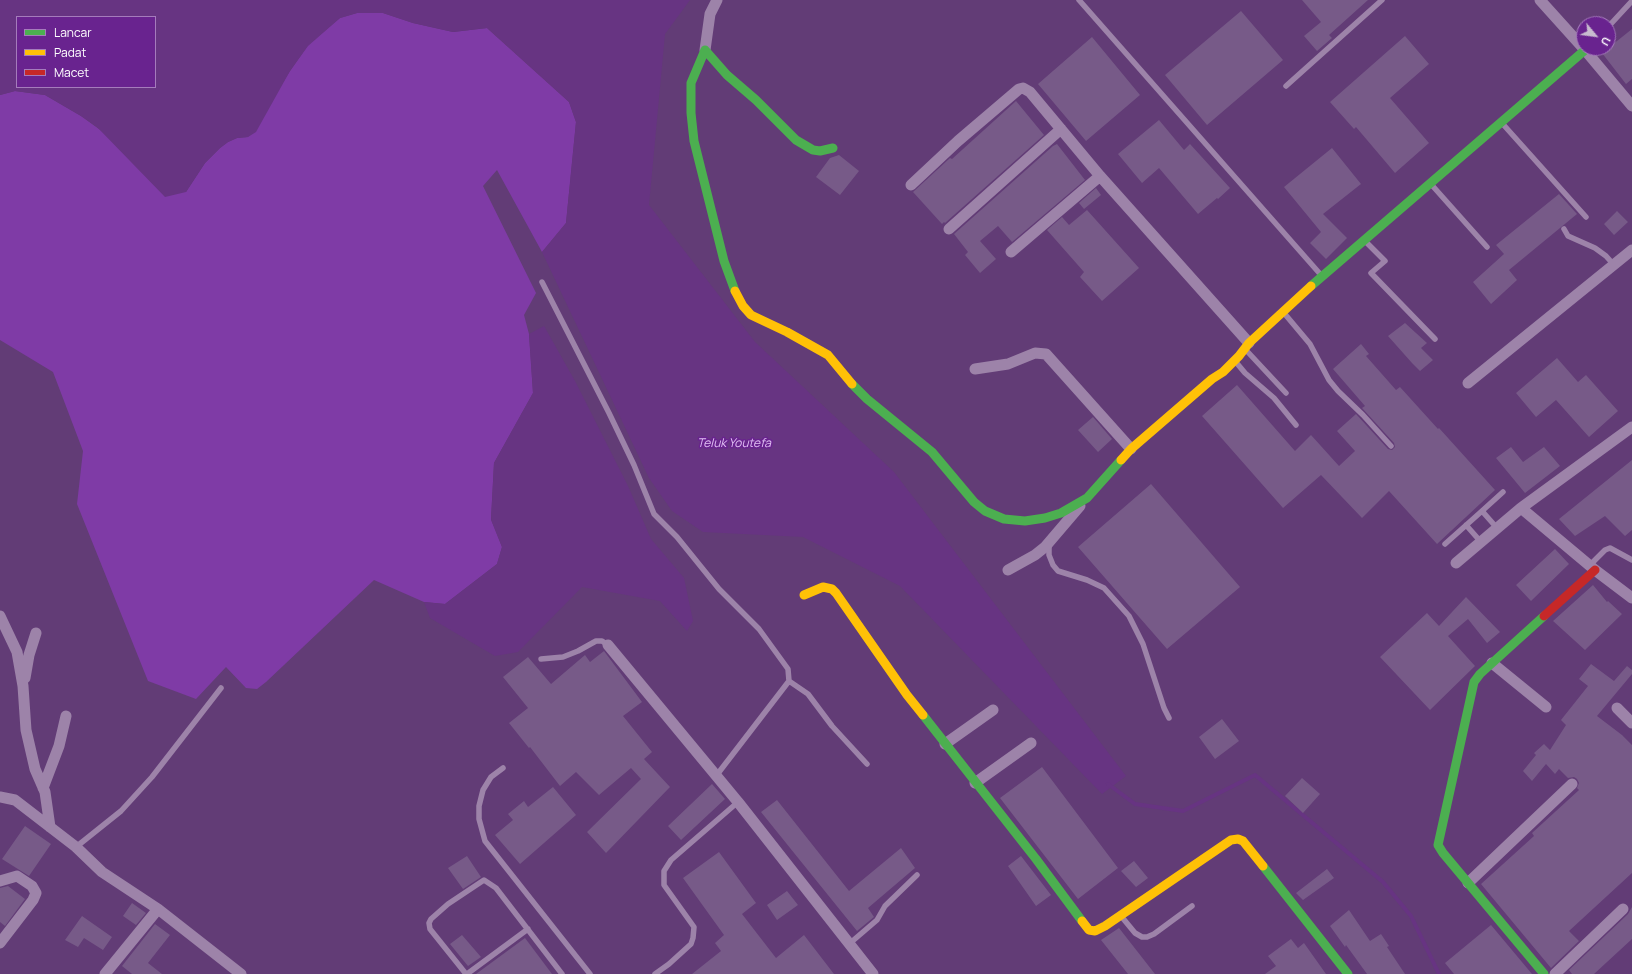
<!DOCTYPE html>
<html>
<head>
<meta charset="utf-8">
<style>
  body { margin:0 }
  #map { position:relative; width:1632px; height:974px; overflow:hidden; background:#623c76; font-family:Manrope,sans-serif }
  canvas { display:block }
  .legend { position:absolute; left:16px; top:16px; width:140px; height:72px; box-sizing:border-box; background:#69238f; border:1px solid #a57bbc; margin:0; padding:5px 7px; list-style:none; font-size:12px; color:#fff }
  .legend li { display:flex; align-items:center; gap:8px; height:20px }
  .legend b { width:20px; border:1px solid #a57bbc }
  .north { position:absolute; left:1576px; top:16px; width:40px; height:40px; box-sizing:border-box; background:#69238f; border:1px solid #a57bbc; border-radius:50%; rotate:119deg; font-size:11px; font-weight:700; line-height:16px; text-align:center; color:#fff }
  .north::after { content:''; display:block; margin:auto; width:14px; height:18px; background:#c8bbcf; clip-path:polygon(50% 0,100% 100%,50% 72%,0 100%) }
</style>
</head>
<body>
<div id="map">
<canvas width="1632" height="974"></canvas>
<ul class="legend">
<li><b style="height:5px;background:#4caf50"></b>Lancar</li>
<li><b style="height:5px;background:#ffc107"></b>Padat</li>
<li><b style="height:5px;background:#c62828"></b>Macet</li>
</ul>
<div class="north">U</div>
</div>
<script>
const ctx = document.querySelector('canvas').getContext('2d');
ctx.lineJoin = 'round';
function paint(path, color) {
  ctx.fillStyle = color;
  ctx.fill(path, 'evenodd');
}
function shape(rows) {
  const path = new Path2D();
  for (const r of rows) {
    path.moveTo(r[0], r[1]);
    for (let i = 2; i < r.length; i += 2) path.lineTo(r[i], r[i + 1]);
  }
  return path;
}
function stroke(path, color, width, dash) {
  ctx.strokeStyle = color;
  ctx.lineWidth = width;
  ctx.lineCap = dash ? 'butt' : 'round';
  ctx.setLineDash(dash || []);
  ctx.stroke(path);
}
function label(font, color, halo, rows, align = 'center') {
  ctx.font = font + ' Manrope,sans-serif';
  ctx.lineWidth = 3;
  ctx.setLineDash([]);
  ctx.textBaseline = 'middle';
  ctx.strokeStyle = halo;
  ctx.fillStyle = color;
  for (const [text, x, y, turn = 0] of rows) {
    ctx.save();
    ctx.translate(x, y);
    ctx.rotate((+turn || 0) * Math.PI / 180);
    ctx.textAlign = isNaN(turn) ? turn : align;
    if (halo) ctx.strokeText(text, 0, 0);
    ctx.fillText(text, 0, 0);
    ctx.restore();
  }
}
paint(shape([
  [357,13,383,13,413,23,453,32,487,28,569,102,576,122,566,223,542,252,497,170,483,186,536,293,524,315,529,334,533,393,494,463,491,519,502,547,497,564,445,604,424,602,374,580,266,682,257,689,246,688,226,667,196,699,148,681,77,504,83,451,53,372,0,340,0,95,15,91,45,95,81,116,186,192,205,163,220,148,228,142,237,138,248,137,290,71,308,45,340,18]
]), '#7f3ba6');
paint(shape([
  [0,0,690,0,665,34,649,205,755,342,894,472,1126,776,1102,794,900,586,803,537,703,532,672,511,649,478,542,252,566,223,576,122,569,102,487,28,453,32,413,23,383,13,357,13,340,18,308,46,290,71,256,132,248,137,237,138,228,142,220,148,205,163,186,192,165,197,97,127,81,116,45,95,15,91,0,95],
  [17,17,155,17,155,87,17,87],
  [544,326,575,381,628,486,651,539,684,578,693,621,687,631,660,601,582,587,518,652,495,656,430,618,424,602,445,604,497,564,502,547,491,520,494,463,533,393,529,334]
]), '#673482');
stroke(shape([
  [1108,784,1135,804,1183,811,1255,775,1383,882,1411,916,1439,974]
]), '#673482', 4);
paint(shape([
  [1302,0,1368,0,1329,35,1332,38,1317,51,1304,36,1321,22],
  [1241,11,1283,60,1207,125,1165,75],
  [1632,29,1632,79,1626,84,1602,53],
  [1405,36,1429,64,1390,98,1429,143,1395,173,1356,127,1354,129,1330,102],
  [1092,37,1140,95,1086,141,1038,84],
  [1016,101,1044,135,945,223,944,222,942,224,913,192,950,158,952,159],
  [1159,120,1184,150,1190,144,1230,188,1218,199,1217,198,1198,214,1159,168,1142,183,1118,154],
  [1057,144,1085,180,1012,242,998,226,980,241,996,259,980,273,965,255,968,252,954,234,1053,146],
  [1332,148,1361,184,1323,214,1347,238,1326,259,1310,243,1321,232,1284,187],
  [839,155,859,171,840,195,816,177,830,158],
  [1096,188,1101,195,1084,209,1079,203],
  [1559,194,1577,214,1509,270,1517,280,1491,304,1473,282,1504,254,1496,245],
  [1087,210,1139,268,1102,301,1080,277,1084,272,1047,230,1062,217,1069,225],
  [1617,211,1628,222,1614,235,1604,224],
  [1405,323,1427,343,1421,348,1433,360,1420,371,1412,363,1388,336],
  [1361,344,1369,354,1366,356,1396,390,1400,387,1438,429,1439,428,1495,490,1437,544,1389,491,1362,518,1321,475,1283,508,1202,416,1237,385,1295,451,1311,435,1339,466,1355,451,1337,431,1356,414,1388,449,1392,450,1395,447,1394,443,1362,408,1365,406,1333,369],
  [1557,358,1578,382,1586,375,1618,411,1589,437,1556,400,1536,417,1516,393],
  [1093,417,1112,439,1098,452,1078,430],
  [1511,447,1523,462,1544,447,1560,466,1525,493,1496,458],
  [1632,460,1632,530,1625,536,1605,516,1575,536,1559,519],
  [1151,484,1240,587,1167,649,1078,547],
  [1555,549,1569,564,1531,601,1516,585],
  [1593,585,1607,602,1608,601,1622,614,1585,650,1553,621],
  [1466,597,1500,632,1487,643,1468,619,1448,636,1475,666,1430,710,1380,657,1427,613,1439,626],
  [604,651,642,702,623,716,652,752,644,759,670,787,606,853,587,832,641,779,631,768,599,795,576,772,560,786,530,747,529,748,509,723,528,708,503,677,528,657,551,684,585,655,590,662],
  [1591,664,1614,681,1627,666,1632,670,1632,674,1597,716,1622,735,1632,745,1632,873,1569,931,1579,941,1551,968,1481,884,1534,836,1532,833,1579,790,1577,788,1579,783,1577,779,1574,777,1568,778,1559,769,1555,774,1546,764,1532,781,1523,771,1536,755,1534,753,1544,744,1550,750,1566,725,1561,720,1588,686,1579,679],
  [1222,719,1239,741,1215,759,1199,737],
  [1042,767,1118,868,1078,899,1000,798],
  [1302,778,1320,794,1303,813,1285,796],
  [712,784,725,799,681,840,668,826],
  [553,787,576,815,520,864,495,835,513,820,508,814,524,801,528,807],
  [777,800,849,891,901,848,915,868,868,908,874,917,857,931,761,812],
  [25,826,51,844,29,876,2,859],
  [719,852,756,903,742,914,776,958,804,935,834,974,692,974,721,951,715,943,724,935,683,878],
  [467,856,481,877,463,889,448,868],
  [1021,856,1051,895,1036,906,1008,866],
  [1134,861,1148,878,1136,887,1121,871],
  [1327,869,1334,878,1303,900,1296,893],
  [8,886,25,899,5,926,0,922,0,888],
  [787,891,798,905,777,920,767,905],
  [132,903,146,913,136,925,123,916],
  [1632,907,1632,939,1594,974,1572,974,1569,970,1628,914],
  [1349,910,1370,941,1381,934,1389,946,1387,947,1405,974,1367,974,1346,945,1345,947,1330,926],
  [82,916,112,937,103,950,84,938,78,947,65,940],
  [155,924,170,935,148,963,162,974,132,974,122,966],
  [1491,925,1532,974,1454,974,1445,963],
  [1119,928,1155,974,1128,974,1101,940],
  [462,935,481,957,468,966,450,944],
  [525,938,552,974,476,974],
  [1291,939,1298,948,1304,943,1326,974,1265,974,1276,966,1268,956]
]), '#775a88');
stroke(shape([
  [1079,0,1321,275],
  [1608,27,1632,1],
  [1286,86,1382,0],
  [1501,122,1586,217],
  [1430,183,1487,247],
  [1564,229,1568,236,1595,248,1606,256,1614,265],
  [1365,241,1385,261,1371,273,1435,339],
  [542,282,609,413,634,465,654,514,677,537,719,589,759,629,788,669,789,681,716,776],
  [1284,313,1310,344,1329,380,1338,391,1363,415,1391,446],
  [1245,349,1286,393],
  [1235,361,1245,373,1274,398,1296,425],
  [1466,525,1481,542],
  [1497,528,1482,511,1503,492],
  [1445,544,1482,511],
  [1049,545,1049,555,1053,565,1058,571,1087,580,1104,588,1129,616,1143,644,1164,708,1169,718],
  [1590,565,1605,550,1610,548,1632,560],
  [541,659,563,657,578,651,596,641,602,641,608,645],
  [789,681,808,694,832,726,867,764],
  [503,768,491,777,483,790,479,806,479,819,485,841,590,974],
  [76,847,121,811,152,777,221,688],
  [1121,916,1135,933,1142,937,1147,937,1154,934,1192,906],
  [849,944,877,920,885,906,917,875],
  [466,974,430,929,429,923,431,919,448,904,484,880,496,888,562,974],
  [467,974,528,929],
  [655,974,669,964,691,944,693,938,694,927,664,885,664,871,671,860,738,802]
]), '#9d83a9', 5.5);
stroke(shape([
  [1540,0,1585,50,1632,106],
  [705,50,710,14,717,0],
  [911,185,958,141,1019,89,1023,88,1030,92,1100,176,1249,343],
  [949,229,1061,129],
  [1011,252,1100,176],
  [975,369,1008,364,1035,353,1046,354,1131,449],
  [1468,383,1632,250],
  [1521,508,1595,570,1632,598],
  [1456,563,1521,508,1632,427],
  [1008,570,1035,555,1045,547,1080,506],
  [0,616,17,652,23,686,26,730,35,769,45,792,50,827],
  [608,645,738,802,873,974],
  [1492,663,1546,707],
  [25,678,29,655,36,633],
  [1617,708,1632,723],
  [945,744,993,710],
  [975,783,1031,743],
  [43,788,59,746,66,716],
  [0,797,15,800,76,847,102,872,158,909,241,974],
  [0,881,17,876,32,886,36,893,33,900,0,943],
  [1468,883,1572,784],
  [105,974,158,909],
  [1555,974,1623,909]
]), '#9d83a9', 11);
stroke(shape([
  [1311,286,1585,50],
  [735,291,724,261,694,141,691,113,691,83,705,50,727,75,756,100,796,140,813,150,820,151,833,148],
  [852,384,867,399,932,452,974,502,985,511,1004,519,1025,521,1045,518,1061,513,1087,498,1121,460],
  [923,715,1036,859,1082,921],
  [1263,866,1348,974],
  [1544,974,1443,853,1438,845,1474,682,1480,674,1544,616]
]), '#4caf50', 9);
stroke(shape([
  [735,291,743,306,751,315,787,332,828,355,852,384],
  [1121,460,1131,449,1212,379,1223,372,1239,356,1249,343,1311,286],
  [804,595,823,587,832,589,836,593,907,695,923,715],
  [1082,921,1089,930,1095,931,1105,926,1231,840,1238,839,1243,841,1263,866]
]), '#ffc107', 9);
stroke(shape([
  [1544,616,1595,570]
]), '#c62828', 9);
label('italic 12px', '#e0bff3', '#69238f', [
  ["Teluk Youtefa",734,444]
]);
</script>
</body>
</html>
